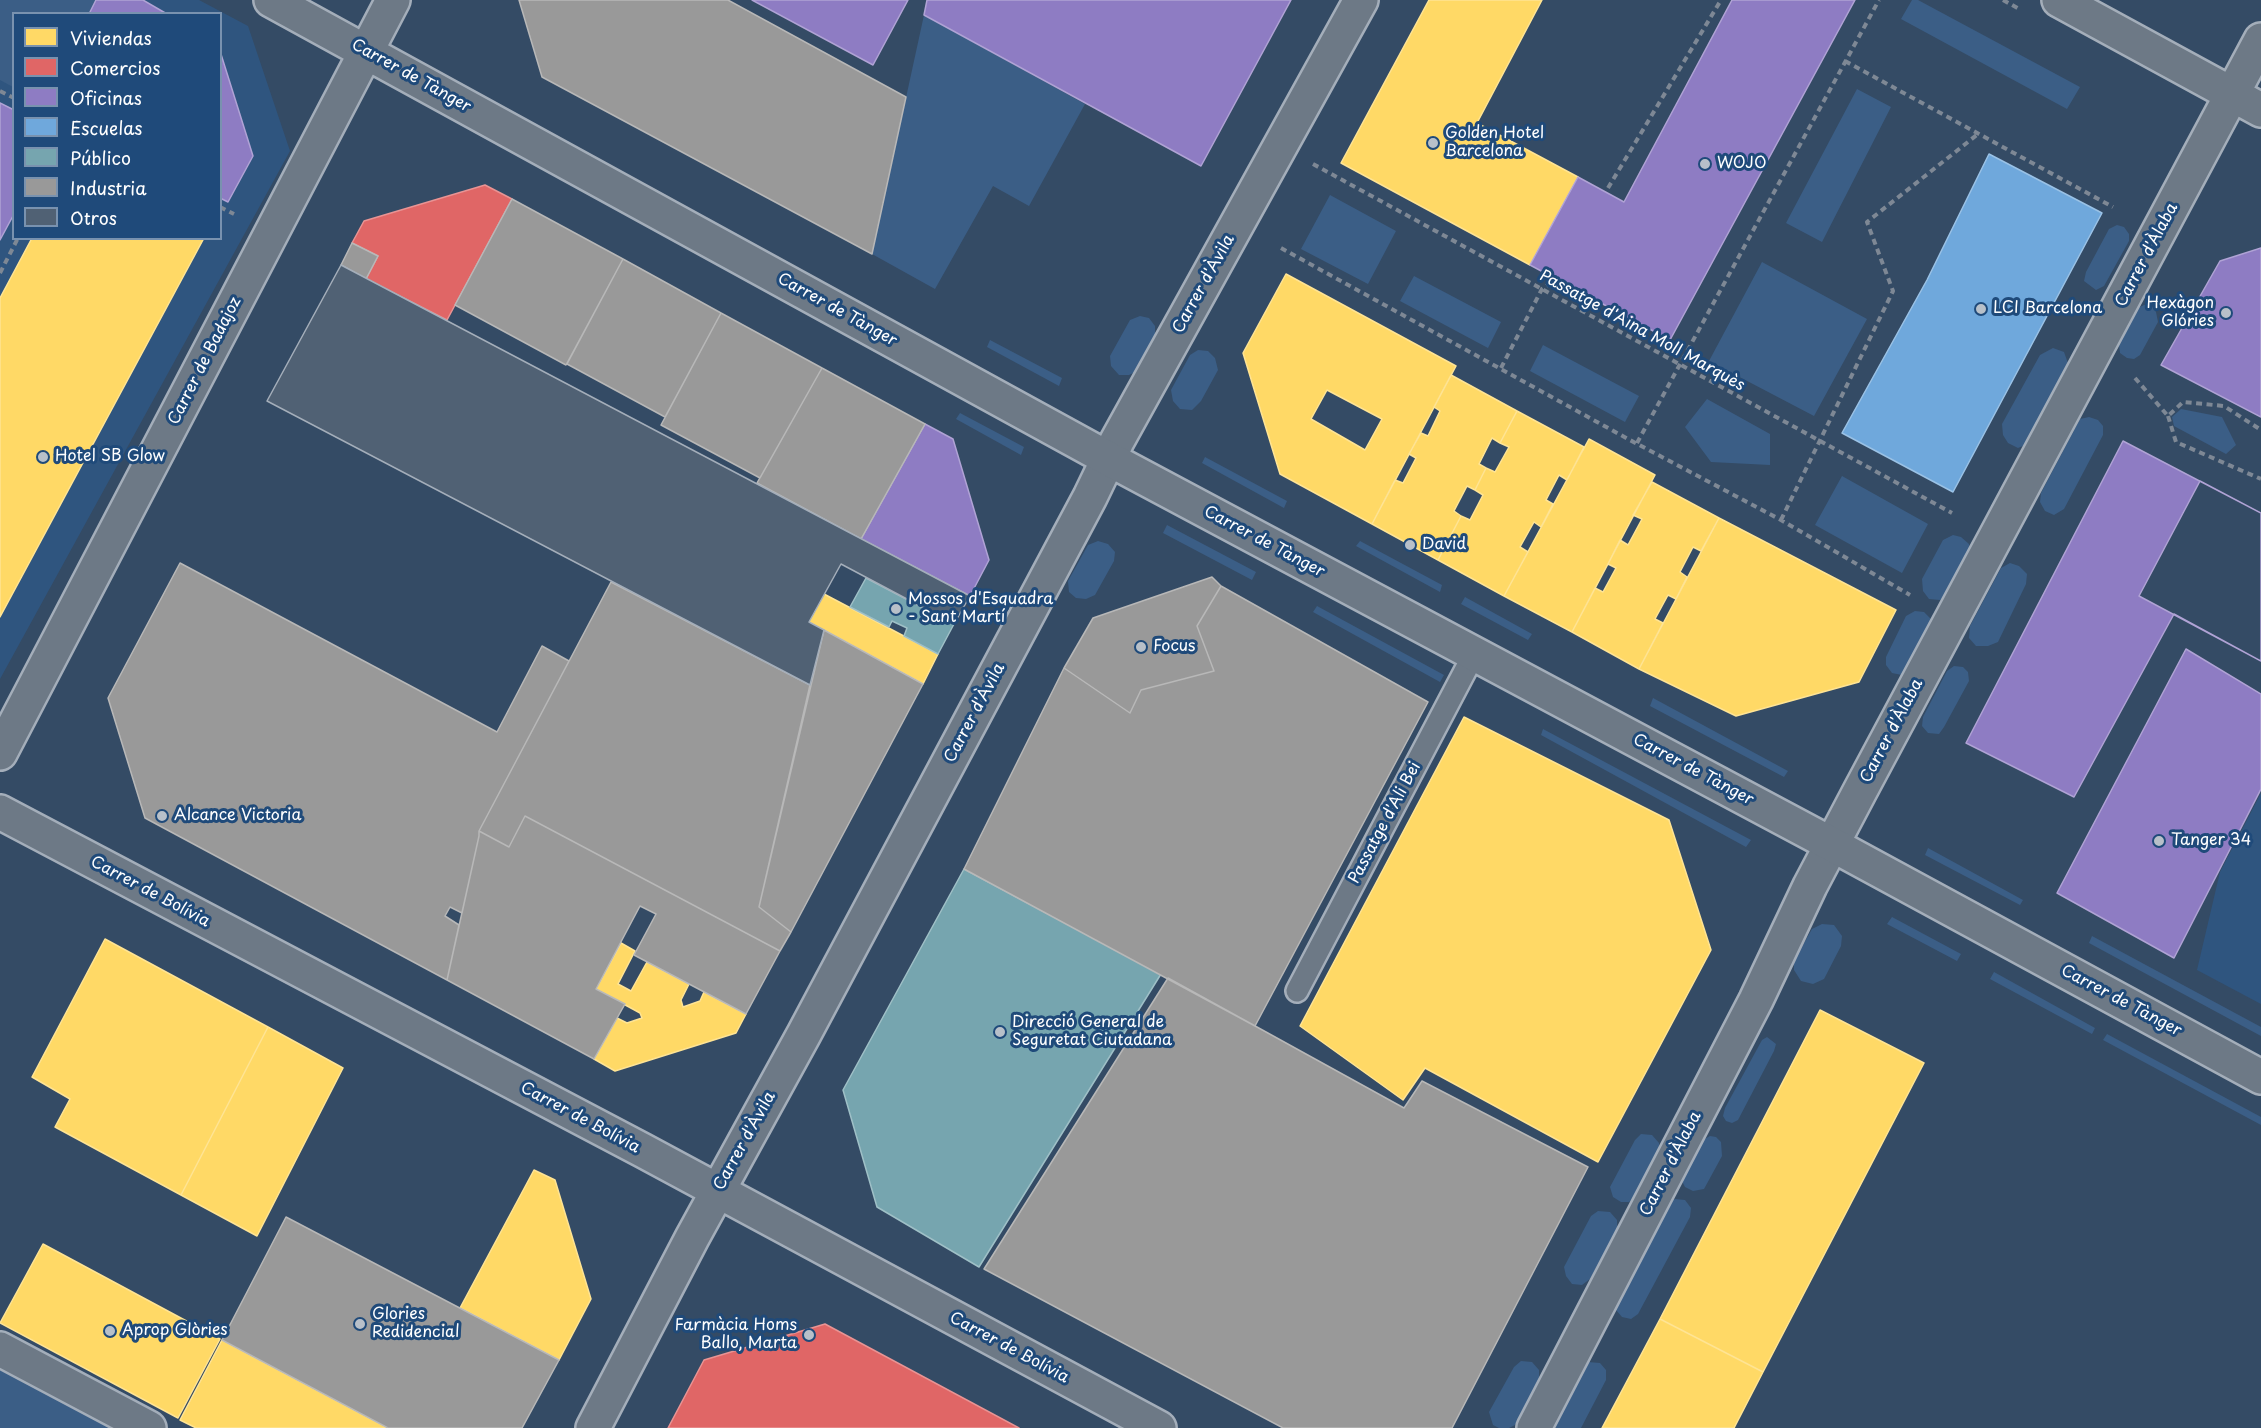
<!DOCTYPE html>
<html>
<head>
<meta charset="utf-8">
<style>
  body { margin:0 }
  #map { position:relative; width:2261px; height:1428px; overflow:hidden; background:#344b65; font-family:"Playpen Sans",sans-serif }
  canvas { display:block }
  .legend { position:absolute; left:12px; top:12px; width:210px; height:228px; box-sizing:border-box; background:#1f4a7a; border:2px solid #7992af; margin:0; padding:8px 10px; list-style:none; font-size:18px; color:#fff }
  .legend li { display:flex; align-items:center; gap:12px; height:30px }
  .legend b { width:30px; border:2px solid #7992af }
</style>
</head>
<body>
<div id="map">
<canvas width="2261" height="1428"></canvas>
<ul class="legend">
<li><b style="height:16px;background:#ffd966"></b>Viviendas</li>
<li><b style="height:16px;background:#e06666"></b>Comercios</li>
<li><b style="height:16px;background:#8e7cc3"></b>Oficinas</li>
<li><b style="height:16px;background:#6fa8dc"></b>Escuelas</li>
<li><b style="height:16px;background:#76a5af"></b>Público</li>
<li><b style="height:16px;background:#999"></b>Industria</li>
<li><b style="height:16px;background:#506174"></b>Otros</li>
</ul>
</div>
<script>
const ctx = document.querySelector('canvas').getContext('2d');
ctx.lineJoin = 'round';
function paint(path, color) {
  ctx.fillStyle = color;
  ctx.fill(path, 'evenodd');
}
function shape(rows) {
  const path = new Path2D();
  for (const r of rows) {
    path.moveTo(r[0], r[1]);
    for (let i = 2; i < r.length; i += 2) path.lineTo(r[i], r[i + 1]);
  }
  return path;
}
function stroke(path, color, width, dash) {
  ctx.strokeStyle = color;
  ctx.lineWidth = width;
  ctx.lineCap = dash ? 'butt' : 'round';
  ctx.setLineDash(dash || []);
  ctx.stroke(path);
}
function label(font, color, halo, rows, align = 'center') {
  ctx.font = font + ' "Playpen Sans",sans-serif';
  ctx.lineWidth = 6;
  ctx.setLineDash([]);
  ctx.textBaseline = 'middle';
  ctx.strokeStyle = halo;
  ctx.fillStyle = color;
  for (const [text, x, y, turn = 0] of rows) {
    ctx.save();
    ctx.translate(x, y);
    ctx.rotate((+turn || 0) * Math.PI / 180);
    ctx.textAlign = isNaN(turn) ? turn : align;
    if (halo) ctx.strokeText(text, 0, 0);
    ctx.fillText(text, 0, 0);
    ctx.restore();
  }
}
paint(shape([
  [0,0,199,0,248,26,290,151,0,679],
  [14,14,220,14,220,238,14,238],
  [2261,793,2261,1004,2197,970,2220,872]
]), '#2f557f');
paint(shape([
  [0,0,96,0,89,13,14,14,13,87,0,80],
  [1912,0,1918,0,2080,87,2067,109,1901,19],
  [924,15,1085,104,1029,206,993,186,935,289,872,254],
  [1857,89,1891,107,1822,242,1786,223],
  [1330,195,1396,231,1368,284,1301,249],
  [2117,225,2124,227,2129,234,2129,241,2104,286,2096,290,2084,281,2086,272,2109,229],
  [1762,262,1867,319,1814,416,1709,361],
  [1414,276,1501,322,1488,348,1400,301],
  [2144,305,2152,306,2156,312,2158,322,2140,355,2134,359,2127,358,2120,353,2119,344,2138,308],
  [1140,316,1149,318,1155,326,1155,336,1137,371,1129,375,1119,375,1111,366,1110,356,1130,320],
  [990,340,1062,378,1059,386,987,347],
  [1543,345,1639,396,1625,422,1530,371],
  [2053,348,2064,352,2070,369,2030,443,2018,448,2008,443,2003,435,2002,424,2040,355],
  [1198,350,1208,351,1215,358,1218,370,1201,401,1192,410,1180,409,1173,401,1171,390,1190,355],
  [1707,399,1770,434,1770,465,1711,462,1685,427],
  [2181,409,2222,417,2236,445,2226,454,2174,426,2172,417],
  [960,413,1024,447,1021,455,956,419],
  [2089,417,2098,420,2103,426,2103,435,2064,509,2054,515,2045,511,2040,502,2041,493,2080,419],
  [1205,457,1287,501,1284,508,1202,463],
  [1842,476,1928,524,1902,573,1815,525],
  [1167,525,1256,572,1252,580,1163,533],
  [1953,535,1961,537,1969,544,1972,557,1951,595,1940,600,1929,599,1923,591,1922,579,1943,540],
  [1098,541,1108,544,1115,552,1114,561,1095,595,1086,599,1076,598,1069,592,1068,581,1088,545],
  [1360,541,1442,585,1440,592,1356,546],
  [2010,563,2019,566,2027,574,2026,584,1998,642,1988,646,1976,646,1969,638,1970,626,2001,568],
  [1465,597,1532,634,1528,640,1461,604],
  [1317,606,1444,675,1440,682,1313,612],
  [1915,611,1924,612,1931,619,1933,632,1912,670,1902,675,1892,673,1886,665,1886,657,1906,616],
  [1954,666,1963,667,1968,672,1969,681,1944,727,1939,734,1928,733,1922,726,1923,717,1947,671],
  [1653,698,1788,771,1784,777,1650,706],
  [1543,729,1751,840,1746,847,1541,735],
  [1928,848,2023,900,2020,905,1925,855],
  [1892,917,1961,954,1957,961,1887,924],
  [1822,924,1834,925,1842,936,1841,946,1824,979,1813,984,1801,981,1794,970,1794,961,1812,929],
  [2092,936,2261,1027,2261,1036,2089,943],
  [1994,972,2095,1028,2092,1034,1990,979],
  [2107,1034,2261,1117,2261,1125,2103,1040],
  [1767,1037,1776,1044,1774,1051,1738,1120,1732,1123,1726,1121,1723,1116,1725,1108,1762,1040],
  [1641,1134,1652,1135,1659,1143,1659,1152,1635,1198,1629,1202,1621,1202,1613,1197,1610,1187,1635,1140],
  [1710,1136,1716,1137,1721,1142,1722,1156,1704,1189,1693,1191,1685,1187,1682,1181,1683,1173,1701,1141],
  [1675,1199,1685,1200,1691,1208,1690,1217,1638,1314,1631,1319,1622,1317,1616,1310,1615,1301,1667,1203],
  [1598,1211,1610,1212,1617,1220,1617,1230,1590,1279,1582,1285,1572,1284,1566,1276,1564,1267,1591,1216],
  [1521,1361,1532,1362,1539,1370,1539,1380,1515,1425,1509,1428,1499,1428,1493,1425,1489,1412,1514,1367],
  [1588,1362,1600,1363,1606,1370,1606,1380,1581,1428,1556,1428,1554,1418,1581,1367],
  [0,1369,110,1428,0,1428]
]), '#3b5e86');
const homes = shape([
  [1429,0,1542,0,1477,123,1578,177,1530,265,1341,163,1429,0],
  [32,238,204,238,0,617,0,298,32,238],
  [1286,274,1456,366,1372,524,1280,474,1243,353,1286,274],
  [1327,390,1382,419,1365,450,1311,419,1327,390],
  [1451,375,1517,411,1500,443,1492,438,1479,464,1486,468,1475,490,1467,486,1454,511,1461,516,1438,560,1372,524,1395,480,1403,483,1416,458,1409,454,1421,433,1428,436,1440,411,1434,407,1451,375],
  [1517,411,1584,447,1567,480,1559,475,1546,500,1553,504,1541,527,1534,522,1520,547,1528,552,1504,596,1438,560,1461,516,1470,520,1483,495,1475,490,1486,468,1495,472,1509,447,1500,443,1517,411],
  [1589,439,1655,475,1572,632,1504,596,1589,439],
  [1652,482,1719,518,1701,551,1693,547,1680,572,1687,577,1676,599,1668,595,1655,619,1663,623,1639,669,1572,632,1595,588,1603,592,1616,568,1608,564,1620,540,1628,545,1642,519,1633,515,1652,482],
  [1719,518,1896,610,1859,682,1736,716,1639,669,1719,518],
  [824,594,938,654,923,684,809,622,824,594],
  [1464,717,1669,820,1711,950,1598,1162,1425,1068,1403,1100,1300,1026,1464,717],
  [105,939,268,1027,181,1195,55,1127,70,1099,32,1077,105,939],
  [621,943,635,951,618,984,631,991,647,962,689,984,681,1000,683,1007,700,1001,704,992,746,1014,736,1033,615,1071,594,1059,617,1018,627,1023,642,1018,640,1013,596,989,621,943],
  [1820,1010,1924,1063,1763,1372,1660,1319,1820,1010],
  [268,1027,343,1068,257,1236,181,1195,268,1027],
  [534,1170,555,1180,591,1299,559,1360,460,1308,534,1170],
  [43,1244,220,1339,178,1418,0,1323,43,1244],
  [1660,1319,1763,1372,1734,1428,1602,1428,1660,1319],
  [222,1340,388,1428,196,1428,180,1420,222,1340]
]);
paint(homes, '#ffd966');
stroke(homes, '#ffe494', 1.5);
const shops = shape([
  [485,185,512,199,447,320,366,279,378,256,352,243,364,221,485,185],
  [825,1324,1019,1428,668,1428,704,1360,825,1324]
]);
paint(shops, '#e06666');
stroke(shops, '#e99494', 1.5);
const offices = shape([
  [96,0,143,0,167,14,89,14,96,0],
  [752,0,908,0,873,65,752,0],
  [927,0,1291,0,1201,166,924,15,927,0],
  [1732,0,1855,0,1670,340,1530,265,1578,177,1624,202,1732,0],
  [220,51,253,156,228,202,220,198,220,51],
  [0,103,14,110,14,214,0,240,0,103],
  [2261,248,2261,417,2161,365,2220,261,2261,248],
  [925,424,953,439,989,560,970,596,861,539,925,424],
  [2123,441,2261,513,2261,661,2174,614,2074,797,1966,743,2123,441],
  [2200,481,2261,513,2261,661,2139,596,2200,481],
  [2186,649,2261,694,2261,789,2174,958,2057,893,2186,649]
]);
paint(offices, '#8e7cc3');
stroke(offices, '#b0a3d5', 1.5);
const schools = shape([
  [1989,154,2102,213,1953,492,1842,433,1927,280,1989,154]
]);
paint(schools, '#6fa8dc');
stroke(schools, '#9ac2e6', 1.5);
const public = shape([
  [866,578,954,624,938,654,904,636,907,628,892,621,889,627,850,607,866,578],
  [964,869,1161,974,979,1267,877,1207,843,1090,964,869]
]);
paint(public, '#76a5af');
stroke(public, '#9fc0c7', 1.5);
const industry = shape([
  [519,0,728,0,906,97,872,254,542,77,519,0],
  [512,199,623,259,566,365,455,305,512,199],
  [352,243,378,256,366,279,341,265,352,243],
  [623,259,721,313,665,417,567,364,623,259],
  [721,313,822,368,760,478,661,425,721,313],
  [822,368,925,424,861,539,757,483,822,368],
  [180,563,497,732,542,646,569,661,479,831,479,836,462,913,450,907,445,916,459,925,447,980,145,818,108,698,180,563],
  [1212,577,1221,586,1197,626,1214,671,1141,690,1130,713,1064,668,1093,618,1212,577],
  [611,582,810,685,759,907,791,932,780,951,525,816,509,847,479,831,611,582],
  [1221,586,1428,702,1255,1026,964,869,1064,668,1130,713,1141,690,1214,671,1197,626,1221,586],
  [824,630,923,684,791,932,759,907,824,630],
  [525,816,780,951,746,1014,634,955,656,914,640,906,596,989,625,1004,594,1059,447,980,479,836,479,831,509,847,525,816],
  [1168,978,1404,1108,1422,1081,1588,1167,1452,1428,1283,1428,984,1269,1168,978],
  [286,1217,559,1360,522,1428,388,1428,222,1340,286,1217]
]);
paint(industry, '#999');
stroke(industry, '#b8b8b8', 1.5);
const building = shape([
  [341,265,970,596,954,624,841,564,809,622,824,630,810,685,267,401,341,265]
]);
paint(building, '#506174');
stroke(building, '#a4aeba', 1.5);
const lane = shape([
  [1297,991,1474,654]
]);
const street = shape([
  [2059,0,2261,110],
  [0,812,642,1150,1159,1428],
  [0,1349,149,1428],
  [593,1428,692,1238,804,1034,1090,497,1117,441,1361,0],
  [1534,1428,1756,1000,1810,886,1860,791,2261,40]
]);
const secondary = shape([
  [271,0,1109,459,1833,845,2261,1077],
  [0,753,393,0]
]);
stroke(lane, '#a4aeba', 26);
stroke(street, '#a4aeba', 38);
stroke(secondary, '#a4aeba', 38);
stroke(shape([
  [2003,0,2021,10],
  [1845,61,2113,207],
  [0,91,14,98],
  [1313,164,1952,513],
  [1608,188,1721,0],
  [220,207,234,214],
  [1281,248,1628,439,1781,520,1910,595],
  [0,273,18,238],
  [1501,368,1542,289,1556,279],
  [2135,378,2168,416,2183,402,2224,406,2261,430],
  [2168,416,2176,442,2261,479],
  [1637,443,1879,0],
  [1781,520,1893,291,1867,222,1978,134]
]), '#7e8895', 4, [6, 4.5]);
stroke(lane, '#6d7986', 21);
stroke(street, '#6d7986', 33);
stroke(secondary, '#6d7986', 33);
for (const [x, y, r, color] of [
  [1433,143,6,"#b8c0c9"],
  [1705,164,6,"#b8c0c9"],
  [1981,309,6,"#b8c0c9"],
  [2226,313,6,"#b8c0c9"],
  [43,457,6,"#b8c0c9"],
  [1410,545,6,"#b8c0c9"],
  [896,609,6,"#b8c0c9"],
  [1141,647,6,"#b8c0c9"],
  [162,816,6,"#b8c0c9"],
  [2159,841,6,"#b8c0c9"],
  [1000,1032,6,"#b8c0c9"],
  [360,1324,6,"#b8c0c9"],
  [110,1331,6,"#b8c0c9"],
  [809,1335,6,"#b8c0c9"]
]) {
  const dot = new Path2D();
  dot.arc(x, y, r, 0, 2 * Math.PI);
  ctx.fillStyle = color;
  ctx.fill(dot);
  stroke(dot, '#1f4a7a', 2);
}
label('16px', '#fff', '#1f4a7a', [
  ["Carrer de Tànger",411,76,29],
  ["Carrer d'Àlaba",2147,255,-62],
  ["Carrer d'Àvila",1204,284,-61],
  ["Carrer de Tànger",837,310,29],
  ["Passatge d'Aina Moll Marquès",1642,331,29],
  ["Carrer de Badajoz",205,361,-63],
  ["Carrer de Tànger",1264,542,28],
  ["Carrer d'Àvila",975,713,-62],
  ["Carrer d'Àlaba",1892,731,-62],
  ["Carrer de Tànger",1693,770,28],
  ["Passatge d'Ali Bei",1385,823,-62],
  ["Carrer de Bolívia",150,892,28],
  ["Carrer de Tànger",2121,1001,28],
  ["Carrer de Bolívia",580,1118,28],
  ["Carrer d'Àvila",745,1141,-61],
  ["Carrer d'Àlaba",1671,1164,-63],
  ["Carrer de Bolívia",1009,1348,28]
]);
label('16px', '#fff', '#1f4a7a', [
  ["Golden Hotel",1445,134],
  ["Barcelona",1445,152],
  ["WOJO",1717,164],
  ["Hexàgon",2214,304,"right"],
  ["Glóries",2214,322,"right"],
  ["LCI Barcelona",1993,309],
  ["Hotel SB Glow",55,457],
  ["David",1422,545],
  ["Mossos d'Esquadra",908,600],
  ["- Sant Martí",908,618],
  ["Focus",1153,647],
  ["Alcance Victoria",174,816],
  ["Tanger 34",2171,841],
  ["Direcció General de",1012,1023],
  ["Seguretat Ciutadana",1012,1041],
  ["Glories",372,1315],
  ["Redidencial",372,1333],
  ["Farmàcia Homs",797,1326,"right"],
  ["Ballo, Marta",797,1344,"right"],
  ["Aprop Glòries",122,1331]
], 'left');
</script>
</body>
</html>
